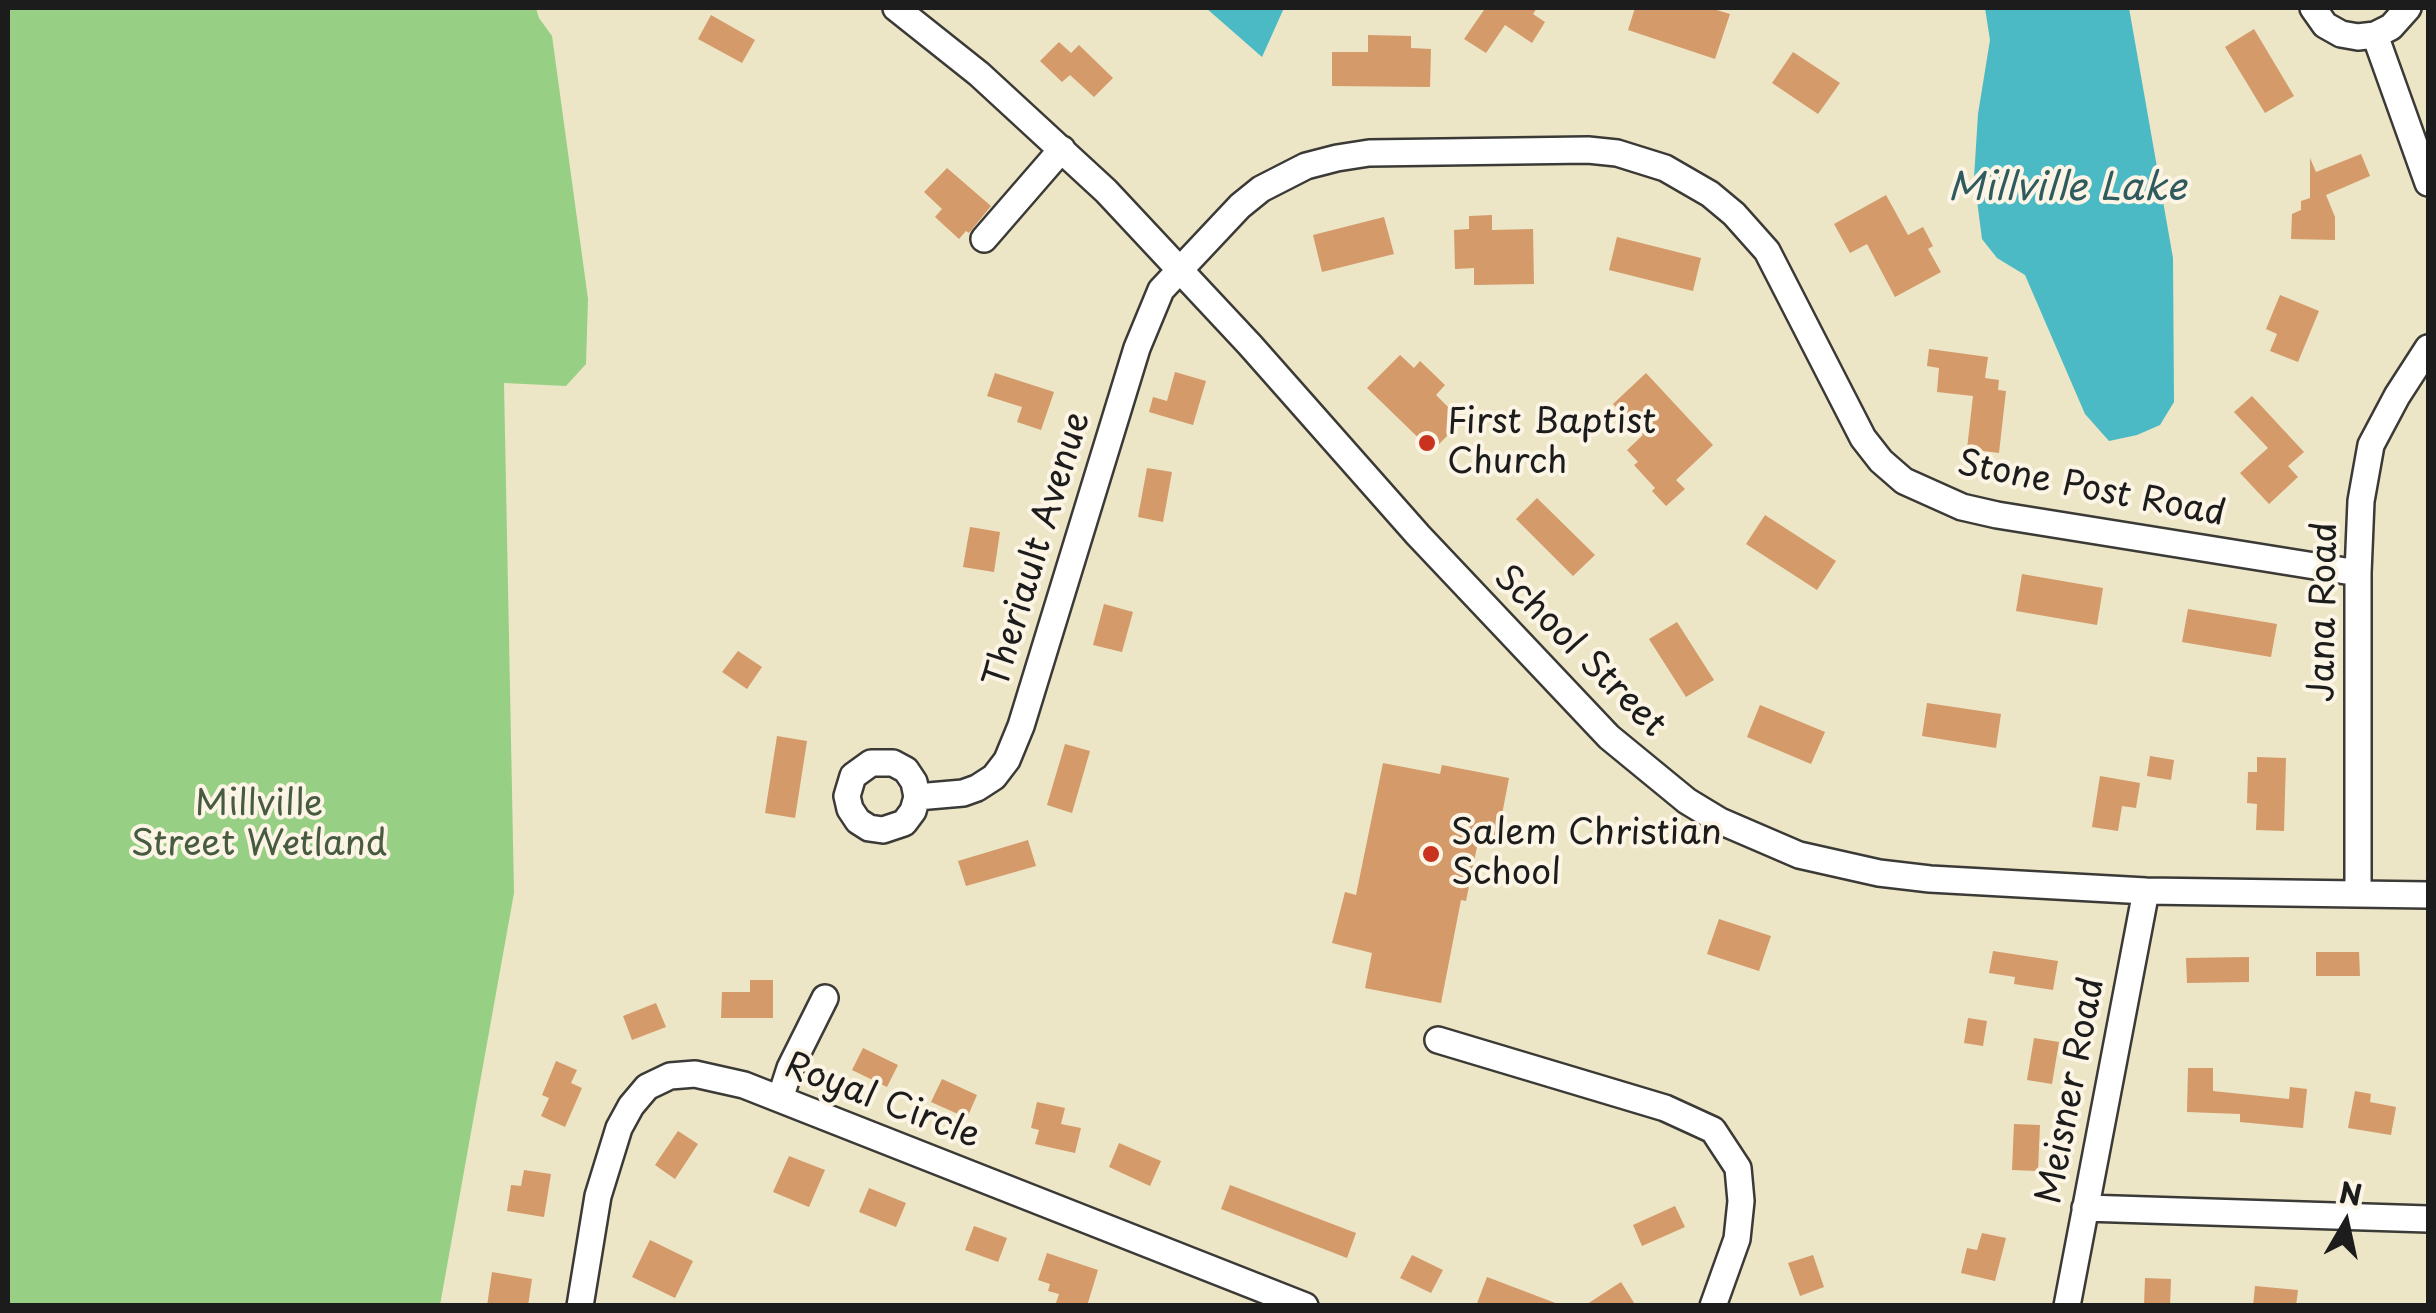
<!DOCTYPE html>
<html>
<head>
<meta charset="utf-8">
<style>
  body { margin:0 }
  #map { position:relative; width:2436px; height:1313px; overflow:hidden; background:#ece5c6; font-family:"Playpen Sans",sans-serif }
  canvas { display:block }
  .frame { position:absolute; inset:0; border:10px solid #1c1c1c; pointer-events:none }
  .north { position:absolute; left:2296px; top:1173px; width:100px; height:100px; -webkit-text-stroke:8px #fcf5e5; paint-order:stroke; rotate:9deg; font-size:28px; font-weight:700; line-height:40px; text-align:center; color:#1c1c1c }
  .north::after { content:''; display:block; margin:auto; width:35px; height:45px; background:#1c1c1c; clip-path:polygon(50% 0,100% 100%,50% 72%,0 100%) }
</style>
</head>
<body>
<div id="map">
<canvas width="2436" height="1313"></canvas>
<div class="frame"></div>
<div class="north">N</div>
</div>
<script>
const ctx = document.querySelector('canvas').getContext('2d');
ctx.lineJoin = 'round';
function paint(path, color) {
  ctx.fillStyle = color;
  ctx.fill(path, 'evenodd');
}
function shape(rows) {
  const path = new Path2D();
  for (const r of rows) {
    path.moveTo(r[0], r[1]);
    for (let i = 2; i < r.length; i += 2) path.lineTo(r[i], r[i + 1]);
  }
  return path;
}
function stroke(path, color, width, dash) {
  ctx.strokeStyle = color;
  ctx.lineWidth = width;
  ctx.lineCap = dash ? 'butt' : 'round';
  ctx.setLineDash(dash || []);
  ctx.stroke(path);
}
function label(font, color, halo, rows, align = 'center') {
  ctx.font = font + ' "Playpen Sans",sans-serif';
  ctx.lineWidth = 8;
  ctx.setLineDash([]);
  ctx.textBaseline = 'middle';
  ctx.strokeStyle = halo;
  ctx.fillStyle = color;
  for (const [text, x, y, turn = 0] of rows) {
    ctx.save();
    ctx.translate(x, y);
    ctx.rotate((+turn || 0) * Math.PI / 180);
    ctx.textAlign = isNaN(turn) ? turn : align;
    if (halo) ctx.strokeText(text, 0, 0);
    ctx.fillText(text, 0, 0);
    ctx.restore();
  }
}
paint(shape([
  [8,8,536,8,539,18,552,36,588,299,586,364,566,386,504,383,514,893,440,1305,8,1305]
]), '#97d084');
paint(shape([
  [1206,8,1284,8,1262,57],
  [1985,8,2129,8,2173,258,2174,402,2160,425,2137,435,2109,441,2085,414,2025,275,1997,258,1982,239,1974,178,1978,114,1990,40]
]), '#4bbac4');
paint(shape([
  [1480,8,1537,8,1533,14,1545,22,1532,43,1505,25,1486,53,1464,39,1484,10],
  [1635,8,1710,8,1730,14,1715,59,1628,30],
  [711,15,755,40,742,63,698,39],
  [2254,29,2294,96,2265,113,2225,47],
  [1368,35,1411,36,1411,48,1431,49,1430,87,1332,86,1332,52,1368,52],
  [1059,42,1071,53,1079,45,1113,78,1094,97,1070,75,1062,82,1040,61],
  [1793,52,1840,83,1818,114,1772,83],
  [2361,154,2370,176,2326,195,2335,217,2335,240,2291,239,2292,214,2301,210,2301,201,2310,198,2310,158,2316,172],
  [947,168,991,206,969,233,966,231,959,239,935,217,942,209,924,192],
  [1886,195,1908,235,1923,227,1933,246,1928,249,1941,272,1895,297,1867,244,1850,253,1834,224],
  [1492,215,1492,230,1533,229,1534,284,1474,285,1474,268,1455,269,1454,230,1469,229,1469,216],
  [1384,217,1394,254,1322,272,1313,235],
  [1617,237,1701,258,1693,291,1609,270],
  [2280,295,2319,311,2298,362,2270,351,2277,334,2266,329],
  [1929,349,1988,357,1985,378,1999,380,1998,390,2006,391,1999,453,1967,449,1973,396,1937,392,1939,368,1927,366],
  [1400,355,1414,368,1420,361,1445,385,1436,395,1462,421,1432,451,1367,388],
  [1175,372,1206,381,1193,425,1149,412,1153,397,1167,401],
  [995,373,1054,392,1041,430,1017,422,1022,407,987,396],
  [1646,373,1713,445,1676,480,1685,489,1666,506,1652,491,1655,488,1634,465,1638,462,1627,450,1643,435,1613,404],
  [2252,396,2304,452,2288,466,2298,477,2269,504,2240,473,2268,448,2234,412],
  [1147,468,1172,472,1163,522,1138,517],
  [1537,498,1595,555,1573,576,1516,519],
  [1765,515,1836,561,1817,590,1746,544],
  [970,527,1000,532,994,572,963,567],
  [2022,574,2103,588,2097,625,2016,611],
  [1104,604,1133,612,1122,652,1093,645],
  [2188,609,2277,624,2271,657,2182,642],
  [1677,622,1714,680,1686,697,1649,639],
  [738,651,762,667,747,689,722,672],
  [1927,703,2001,714,1996,748,1922,736],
  [1760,705,1825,732,1811,764,1747,737],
  [777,736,807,741,795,818,765,813],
  [1065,744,1090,751,1072,813,1047,805],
  [2150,756,2174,760,2171,780,2147,776],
  [2257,757,2286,758,2284,831,2256,830,2257,804,2247,803,2248,772,2257,772],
  [1383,763,1440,774,1442,765,1509,778,1496,846,1478,842,1466,901,1461,900,1441,1003,1365,988,1372,953,1332,943,1345,892,1356,895],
  [2100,776,2140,783,2136,808,2122,806,2118,831,2092,827],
  [1028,840,1036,866,966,886,958,861],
  [1719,919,1771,936,1759,971,1707,954],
  [1993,951,2058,961,2053,990,2014,984,2015,977,1989,973],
  [2316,952,2359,952,2360,976,2316,976],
  [2249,957,2249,982,2187,983,2186,958],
  [750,980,773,980,773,1018,721,1018,722,992,750,992],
  [656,1003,666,1027,632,1040,623,1016],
  [1968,1018,1987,1021,1983,1046,1964,1043],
  [2034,1038,2059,1042,2052,1084,2027,1080],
  [863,1048,898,1065,887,1087,852,1070],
  [556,1061,577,1070,571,1083,582,1088,565,1127,541,1116,549,1098,542,1095],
  [2188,1068,2213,1068,2213,1091,2289,1099,2290,1087,2307,1089,2303,1128,2240,1122,2240,1114,2187,1112],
  [942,1079,977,1095,967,1118,931,1102],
  [2355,1091,2371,1094,2370,1102,2396,1107,2391,1135,2348,1128],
  [1037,1102,1065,1108,1061,1124,1081,1128,1075,1153,1035,1144,1039,1130,1031,1128],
  [2014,1124,2040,1125,2038,1171,2012,1170],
  [678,1131,698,1144,675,1179,655,1165],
  [1119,1143,1161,1161,1150,1186,1109,1167],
  [789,1156,825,1170,809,1207,773,1192],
  [524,1170,551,1174,544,1217,507,1211,511,1185,521,1186],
  [1230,1185,1356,1233,1347,1258,1221,1209],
  [869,1188,906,1203,896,1227,859,1212],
  [1675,1206,1685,1227,1642,1246,1633,1225],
  [974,1226,1007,1238,998,1262,965,1250],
  [1982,1233,2006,1238,1995,1281,1961,1273,1967,1248,1977,1250],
  [650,1240,693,1261,675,1298,632,1277],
  [1047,1253,1098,1270,1087,1306,1055,1306,1059,1294,1048,1291,1050,1284,1038,1280],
  [1412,1255,1443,1270,1431,1293,1400,1278],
  [1813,1255,1824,1287,1800,1296,1788,1263],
  [492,1272,532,1279,528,1306,487,1306],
  [1487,1277,1558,1304,1558,1306,1476,1306],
  [2145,1278,2171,1279,2170,1306,2144,1306],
  [1621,1282,1636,1306,1584,1306],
  [2255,1286,2298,1290,2296,1306,2253,1306]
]), '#d49a6a');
const minor = shape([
  [896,8,979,74,1106,191,1250,345,1418,535,1609,737,1687,801,1720,821,1799,855,1879,873,1930,879,2146,891,2428,895],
  [2313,8,2325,25,2341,34,2358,37,2375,35,2391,27,2408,8],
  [2375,35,2428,183],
  [984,239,1062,149],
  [917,797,913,811,904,823,883,830,869,828,858,821,850,809,847,796,853,776,871,763,893,763,906,770,914,782,917,797,963,793,977,788,994,777,1007,760,1021,726,1137,348,1161,290,1240,206,1261,189,1306,166,1337,158,1369,153,1588,150,1617,153,1665,168,1710,194,1734,214,1767,251,1863,438,1881,461,1904,481,1962,507,1997,515,2358,573],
  [2358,894,2358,573,2361,501,2371,445,2397,396,2428,348],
  [1438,1040,1665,1108,1713,1130,1738,1168,1741,1201,1737,1239,1713,1306],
  [780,1099,790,1068,825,998],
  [2085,1208,2428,1219],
  [580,1306,598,1196,619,1128,631,1106,647,1087,670,1076,695,1074,744,1085,1305,1306],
  [2067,1306,2146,891]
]);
stroke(minor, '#3b3a36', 30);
stroke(minor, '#fff', 25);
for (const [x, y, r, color] of [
  [1427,443,10,"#c8321e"],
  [1431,854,10,"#c8321e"]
]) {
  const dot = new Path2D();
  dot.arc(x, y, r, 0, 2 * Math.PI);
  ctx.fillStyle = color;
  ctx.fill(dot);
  stroke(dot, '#fcf5e5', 4);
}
label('35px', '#1c1c1c', '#fcf5e5', [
  ["First Baptist",1447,423],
  ["Church",1447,463],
  ["Salem Christian",1451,834],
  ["School",1451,874]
], 'left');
label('35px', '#1c1c1c', '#fcf5e5', [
  ["Stone Post Road",2091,490,11],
  ["Theriault Avenue",1038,550,-73],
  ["Jana Road",2325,612,-89],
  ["School Street",1579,652,45],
  ["Meisner Road",2072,1091,-79],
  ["Royal Circle",882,1102,21]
]);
label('35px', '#475b40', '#fcf5e5', [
  ["Millville",259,805],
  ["Street Wetland",259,845]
]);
label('italic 38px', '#2f5b5f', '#fcf5e5', [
  ["Millville Lake",2067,190]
]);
</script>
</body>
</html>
